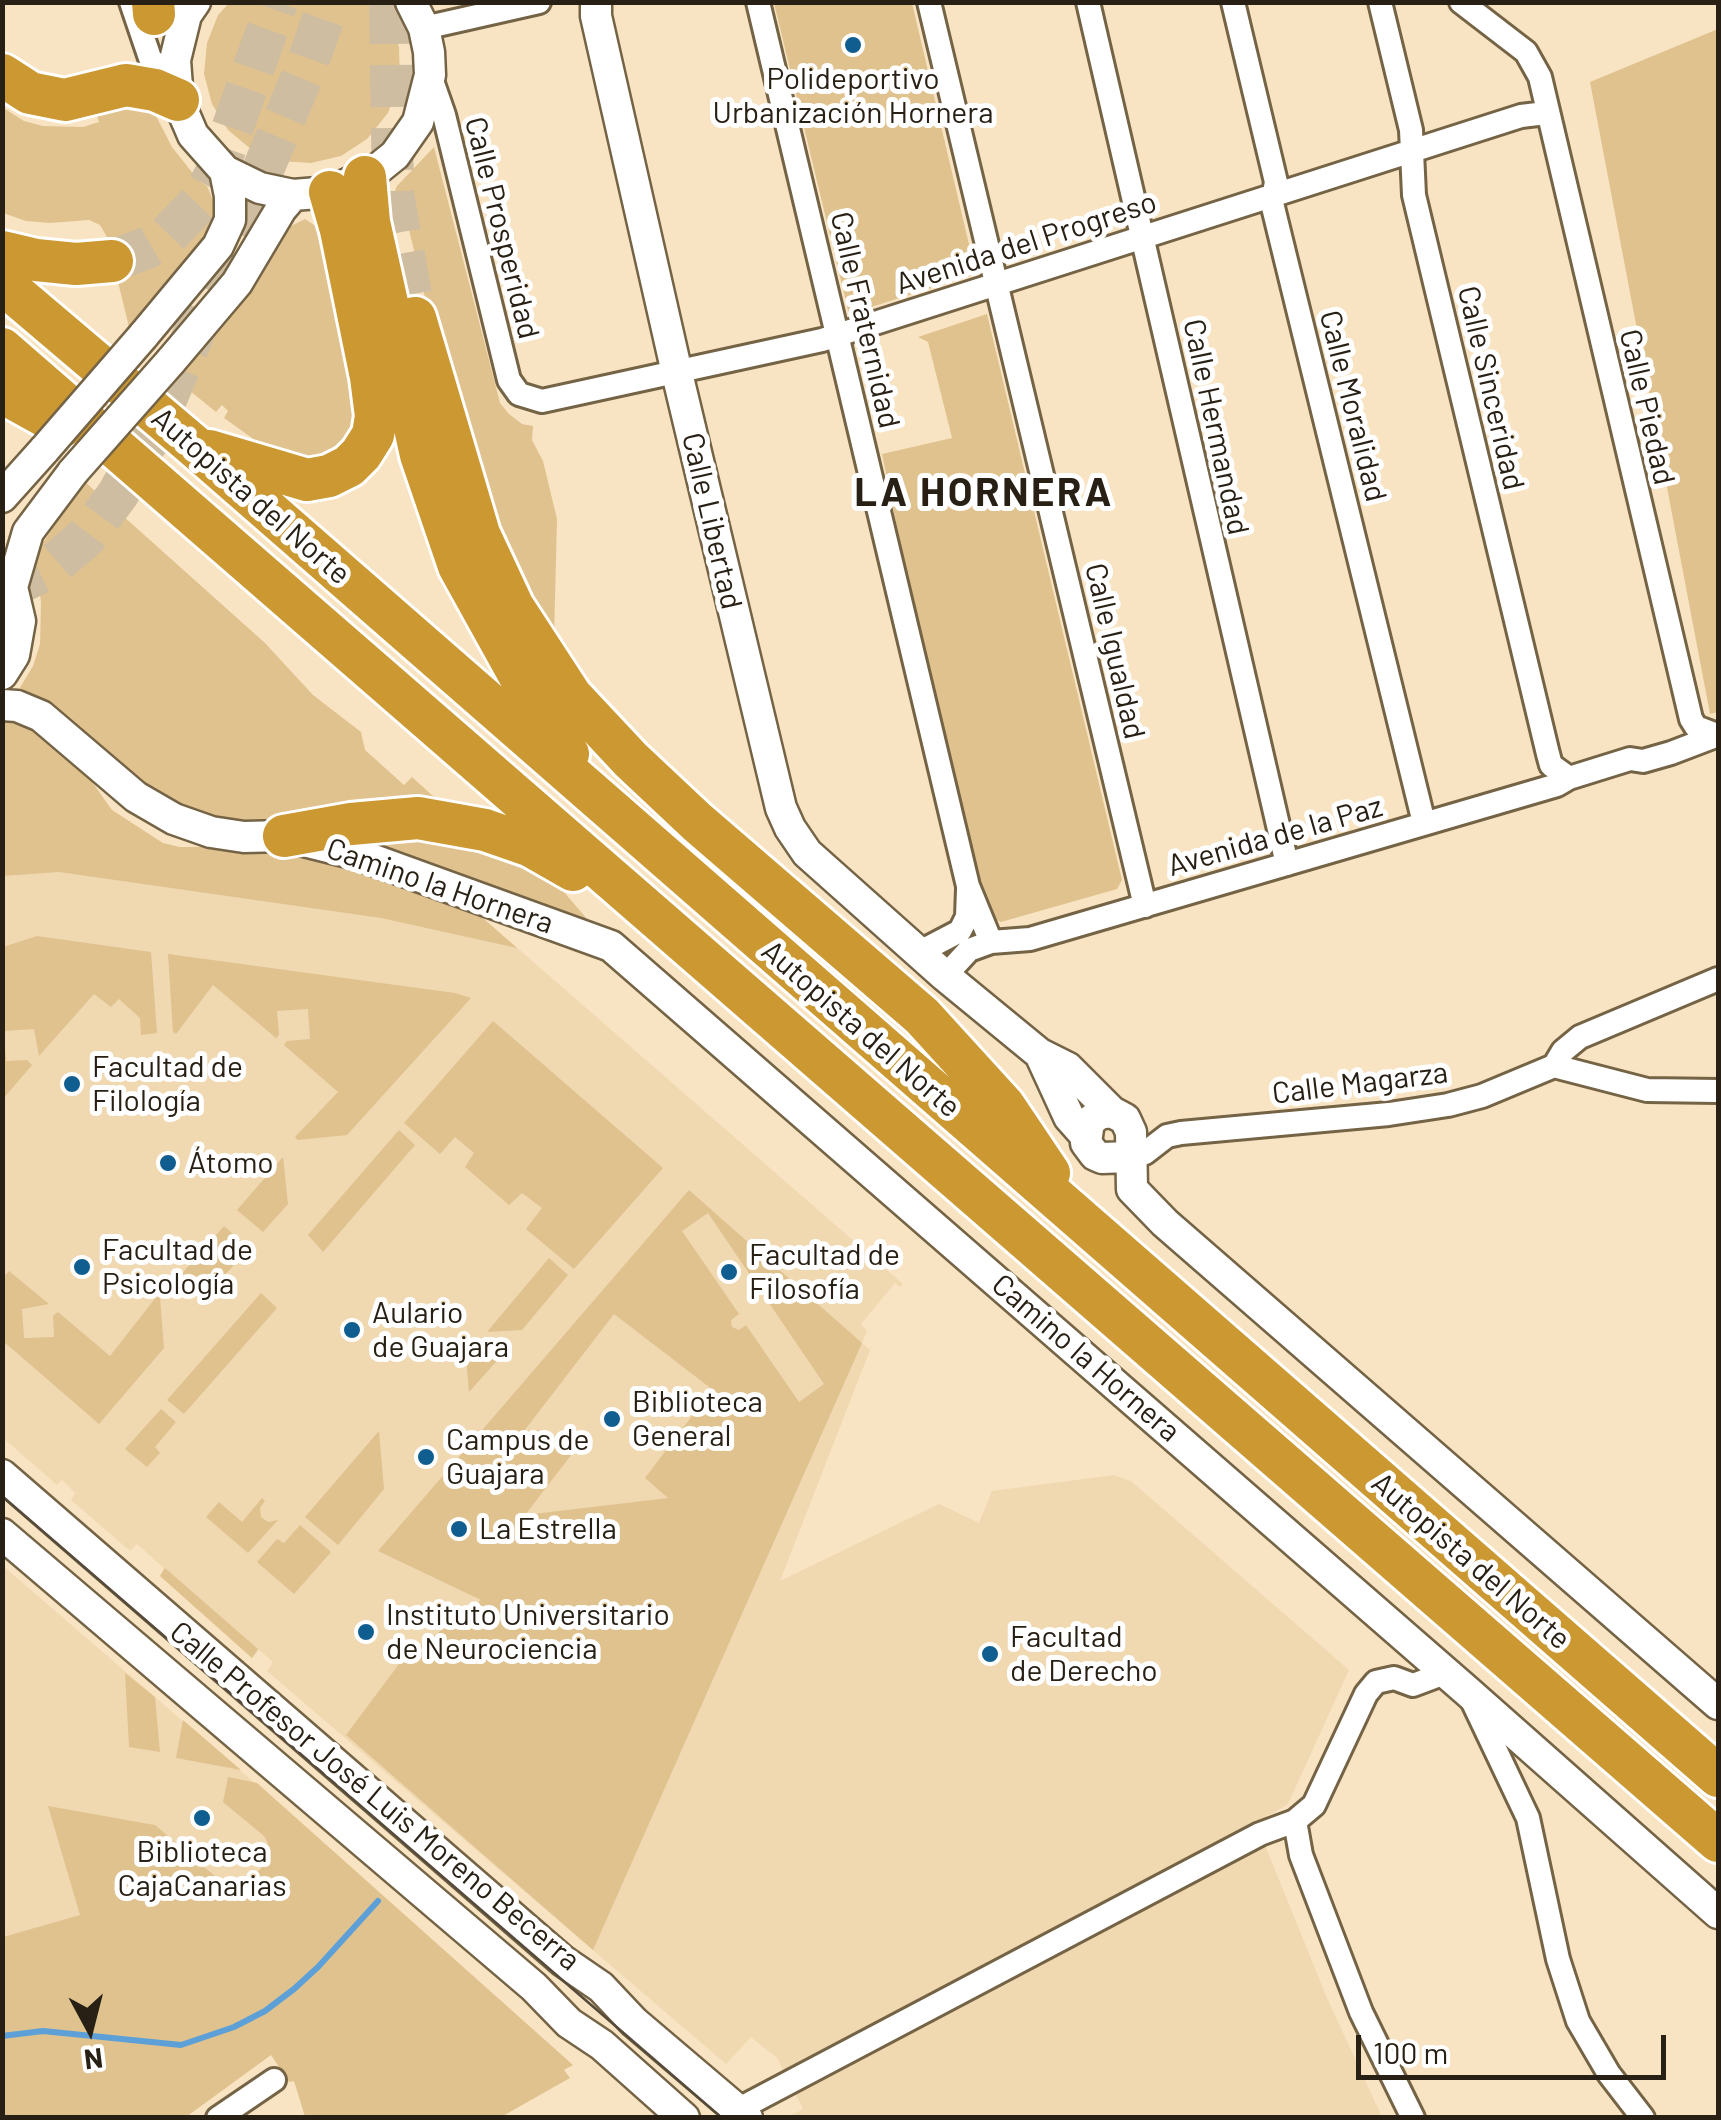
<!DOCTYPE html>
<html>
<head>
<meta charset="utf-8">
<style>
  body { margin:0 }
  #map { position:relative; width:1721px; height:2120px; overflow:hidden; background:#f8e4c3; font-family:Barlow,sans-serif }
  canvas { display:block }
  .frame { position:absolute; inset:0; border:5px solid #282014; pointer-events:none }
  .north { position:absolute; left:40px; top:1980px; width:100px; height:100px; -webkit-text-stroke:8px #fff; paint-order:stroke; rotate:173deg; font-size:28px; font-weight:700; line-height:40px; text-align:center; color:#282014 }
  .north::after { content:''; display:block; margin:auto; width:35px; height:45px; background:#282014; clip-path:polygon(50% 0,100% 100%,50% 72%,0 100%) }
  .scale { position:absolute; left:1356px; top:2035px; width:310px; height:45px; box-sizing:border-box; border:5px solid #282014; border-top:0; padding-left:12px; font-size:30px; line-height:35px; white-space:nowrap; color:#282014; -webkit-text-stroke:8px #fff; paint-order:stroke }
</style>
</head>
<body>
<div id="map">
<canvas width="1721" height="2120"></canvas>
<div class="frame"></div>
<div class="north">N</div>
<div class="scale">100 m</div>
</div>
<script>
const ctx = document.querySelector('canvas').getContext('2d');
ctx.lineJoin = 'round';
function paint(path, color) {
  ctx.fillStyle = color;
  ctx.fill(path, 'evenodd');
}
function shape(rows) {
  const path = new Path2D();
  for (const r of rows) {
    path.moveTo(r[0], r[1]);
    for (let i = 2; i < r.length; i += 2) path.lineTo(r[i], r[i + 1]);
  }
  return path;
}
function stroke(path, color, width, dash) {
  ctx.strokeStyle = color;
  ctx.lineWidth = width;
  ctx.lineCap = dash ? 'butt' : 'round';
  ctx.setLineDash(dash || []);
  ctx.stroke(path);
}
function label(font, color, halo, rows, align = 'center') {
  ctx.font = font + ' Barlow,sans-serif';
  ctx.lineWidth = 10;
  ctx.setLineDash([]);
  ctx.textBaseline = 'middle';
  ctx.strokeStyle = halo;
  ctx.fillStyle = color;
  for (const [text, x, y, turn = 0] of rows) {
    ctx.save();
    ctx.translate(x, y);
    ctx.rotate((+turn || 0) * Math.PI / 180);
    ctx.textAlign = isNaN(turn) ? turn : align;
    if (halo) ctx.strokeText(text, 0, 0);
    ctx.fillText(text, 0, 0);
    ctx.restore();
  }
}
paint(shape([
  [2,828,156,844,476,912,903,1284,900,1287,895,1283,861,1324,867,1331,862,1343,870,1350,780,1581,939,1504,979,1523,992,1491,1114,1475,1131,1481,1349,1670,1288,1804,1256,1823,1327,1998,1382,2117,789,2117,803,2109,777,2058,751,2037,726,2064,267,1671,273,1662,259,1650,252,1658,160,1576,164,1568,137,1544,130,1551,71,1500,75,1493,62,1480,57,1485,3,1438],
  [3,1566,300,1822,246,1883,223,1883,154,1825,49,1807,81,1916,3,1937]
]), '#f0d8b1');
paint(shape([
  [229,3,375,3,387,15,399,47,400,81,388,113,367,139,341,156,311,163,280,161,252,150,228,130,212,104,204,74,207,43,218,15],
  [774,3,912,3,976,274,849,314],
  [1718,29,1718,712,1710,714,1590,82],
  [139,103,153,110,172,147,199,181,207,186,216,207,213,220,196,251,129,327,107,237,100,225,89,220,50,223,26,221,3,213,2,107,24,121,43,126,83,127,99,122,97,116],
  [434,147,500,403,509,414,522,424,533,426,532,440,543,461,557,519,554,639,501,560,444,378,403,204,389,205,397,186],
  [305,219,323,231,363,410,349,436,336,449,323,457,294,461,273,453,224,418,228,411,222,405,216,412,179,382,179,377,255,287,289,227],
  [987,314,1122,880,1117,889,1001,922,989,917,920,639,882,454,952,438,928,342,918,337],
  [84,481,265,643,313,695,361,732,365,750,404,785,412,777,453,814,295,823,223,823,160,800,18,691,33,666,40,644,41,602,36,567,41,546],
  [3,718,21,722,37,731,90,779,112,810,163,843,180,847,212,847,240,853,258,850,350,863,372,871,384,882,476,912,517,948,381,918,59,872,3,876],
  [356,834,478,841,557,884,594,927,515,895,357,844],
  [37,936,151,952,157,1033,141,1035,140,1018,119,999,111,1007,94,994,39,1056,34,1029,4,1031,6,1061,27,1060,32,1065,3,1099,3,947],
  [168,954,455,993,471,998,347,1135,298,1140,295,1137,338,1092,284,1045,287,1041,310,1039,308,1009,277,1011,279,1035,276,1038,213,985,176,1034,173,1032],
  [493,1021,663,1168,574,1269,526,1229,542,1208,522,1193,509,1205,465,1167,474,1153,455,1137,440,1154,404,1123],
  [399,1130,415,1145,323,1252,308,1235],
  [283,1157,288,1204,263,1232,237,1210],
  [689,1190,862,1343,593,1950,346,1735,402,1660,481,1600,378,1551],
  [708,1213,824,1384,799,1402,746,1325,739,1330,732,1327,731,1320,739,1314,682,1231],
  [614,1314,730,1403,698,1408,645,1478,668,1498,525,1515,572,1454,542,1430,524,1431],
  [224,1226,249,1248,224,1276,178,1278],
  [549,1258,568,1275,522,1330,487,1332],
  [9,1271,49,1304,22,1309,24,1338,54,1337,53,1316,58,1312,110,1356,157,1296,160,1298,164,1348,99,1424,3,1341,3,1278],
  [261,1293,277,1308,184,1414,167,1400],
  [512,1344,469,1392,465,1347],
  [161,1409,176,1422,155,1447,160,1453,147,1467,125,1449],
  [379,1431,384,1489,338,1545,305,1517],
  [262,1498,265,1501,260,1508,261,1517,268,1522,278,1520,248,1553,206,1517,219,1502,242,1522],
  [300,1525,331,1552,294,1594,257,1562,277,1539,284,1543],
  [165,1568,258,1649,252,1658,160,1576],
  [125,1673,155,1697,160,1752,129,1747],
  [183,1720,241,1770,176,1758],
  [228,1777,257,1783,573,2065,564,2070,570,2078,501,2117,305,2117,294,2081,289,2082,271,2055,186,2117,3,2117,3,1937,80,1915,48,1806,155,1825,223,1883,246,1883,265,1864,264,1847,268,1843,264,1836,223,1802]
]), '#e0c28f');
stroke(shape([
  [2,2036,43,2031,181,2045,234,2027,265,2011,294,1989,318,1967,378,1901]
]), '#5ca0d7', 6);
stroke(shape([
  [390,2,393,194,415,318],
  [112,261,149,247,166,237,201,201,218,169,277,2],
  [2,591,50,568,86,537,118,494,151,435,305,70,329,2]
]), '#cebda0', 42, [42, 21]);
const minor = shape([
  [131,2,150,58,175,86],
  [758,2,968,886,991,942],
  [929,2,1145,906],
  [1088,2,1287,864],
  [1233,2,1276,182,1272,203,1424,823],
  [1380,2,1411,130,1414,195,1548,754,1551,765,1569,778],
  [1461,2,1526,52,1540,77,1691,719,1696,727,1717,735],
  [424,28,539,2],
  [430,75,444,115,509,380,519,394,542,401,822,340,1521,116,1546,113],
  [918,953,960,931,967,917,968,889],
  [945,976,969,950,991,942,1030,939,1557,785,1569,778,1630,759,1643,761,1671,753,1718,735],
  [1718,979,1580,1037,1563,1051,1554,1066,1647,1090,1718,1091],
  [1129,1157,1145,1153,1167,1136,1181,1133,1389,1114,1448,1105,1482,1096,1554,1066],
  [1469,1694,1528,1818,1558,1959,1578,2021,1609,2074,1643,2118],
  [1295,1821,1301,1855,1361,2012,1413,2118],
  [739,2109,1260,1834,1295,1821,1314,1805,1366,1694,1376,1682,1394,1678,1413,1685,1445,1673],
  [218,2118,274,2080]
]);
const tertiary = shape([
  [195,2,186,15,175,60,178,100,193,135,225,171,260,188,293,195,330,192,374,172,395,155,418,122,430,75,429,52,424,28,411,2],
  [596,2,596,16,677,373,781,808,790,828,807,853,945,976,1040,1054,1068,1068,1112,1112,1125,1119,1131,1132,1132,1189,1165,1223,1718,1704],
  [143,336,218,246,230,220,230,196,225,171],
  [171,361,237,283,281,209,293,195],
  [2,497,45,449],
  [2,574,12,587,20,621,14,655,2,674],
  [12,587,28,532,73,472],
  [2,705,17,706,41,716,136,797,174,819,211,832,244,837,284,836,360,855,611,946,1467,1691,1718,1913],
  [1040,1054,1069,1117,1085,1135],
  [1112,1112,1099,1114,1089,1122,1086,1143,1095,1155,1102,1158,1129,1157],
  [2,1475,563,1961,601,1987,634,2022,747,2118],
  [2,1534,534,1987,569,2023,602,2045,684,2118]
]);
const motorway = shape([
  [153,2,154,14],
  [2,75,30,93,65,100,126,85,155,90,178,100],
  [365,177,369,222,421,455,459,566,521,678,568,754],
  [2,252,36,260,76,264,112,261],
  [2,283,193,445,1718,1776],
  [415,318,479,534,513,607,571,696,631,760,697,822,922,1016,1004,1106,1049,1173],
  [2,349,1718,1841],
  [2,392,63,426],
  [209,451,307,480,329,476,349,466,361,454,373,435,376,416,371,377,341,230,330,192],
  [284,836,351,824,418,818,485,830,531,846,573,870]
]);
stroke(minor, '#746345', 28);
stroke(tertiary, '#746345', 35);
stroke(motorway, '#fff', 48);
stroke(minor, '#fff', 22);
stroke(tertiary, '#fff', 30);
stroke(motorway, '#cb9832', 42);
stroke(shape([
  [2,1496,722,2118]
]), '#564b3b', 2.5);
const tertiaryBridge = shape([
  [45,449,143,336],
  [73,472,171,361]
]);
stroke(tertiaryBridge, '#746345', 35, []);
stroke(tertiaryBridge, '#fff', 30);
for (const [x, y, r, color] of [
  [853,45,10,"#105d90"],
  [72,1084,10,"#105d90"],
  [168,1163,10,"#105d90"],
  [82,1267,10,"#105d90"],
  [729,1272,10,"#105d90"],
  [352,1330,10,"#105d90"],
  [612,1419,10,"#105d90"],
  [426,1457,10,"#105d90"],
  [459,1529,10,"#105d90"],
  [366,1632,10,"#105d90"],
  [990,1654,10,"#105d90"],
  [202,1818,10,"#105d90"]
]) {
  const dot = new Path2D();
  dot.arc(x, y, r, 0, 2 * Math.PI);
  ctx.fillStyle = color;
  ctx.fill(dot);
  stroke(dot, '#fff', 4);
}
label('30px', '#282014', '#fff', [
  ["Polideportivo",853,79,"center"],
  ["Urbanización Hornera",853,113,"center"],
  ["Facultad de",92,1067],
  ["Filología",92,1101],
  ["Átomo",188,1163],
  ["Facultad de",102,1250],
  ["Psicología",102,1284],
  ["Facultad de",749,1255],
  ["Filosofía",749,1289],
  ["Aulario",372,1313],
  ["de Guajara",372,1347],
  ["Biblioteca",632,1402],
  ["General",632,1436],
  ["Campus de",446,1440],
  ["Guajara",446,1474],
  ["La Estrella",479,1529],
  ["Instituto Universitario",386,1615],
  ["de Neurociencia",386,1649],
  ["Facultad",1010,1637],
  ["de Derecho",1010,1671],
  ["Biblioteca",202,1852,"center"],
  ["CajaCanarias",202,1886,"center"]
], 'left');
label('30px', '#282014', '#fff', [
  ["Calle Prosperidad",502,228,76],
  ["Avenida del Progreso",1026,243,-18],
  ["Calle Fraternidad",865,320,77],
  ["Calle Sinceridad",1491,388,77],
  ["Calle Moralidad",1353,406,76],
  ["Calle Piedad",1647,407,77],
  ["Calle Hermandad",1216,427,78],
  ["Autopista del Norte",251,496,41],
  ["Calle Libertad",712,521,77],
  ["Calle Igualdad",1115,651,77],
  ["Avenida de la Paz",1275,836,-16],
  ["Camino la Hornera",440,886,19],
  ["Autopista del Norte",861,1029,41],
  ["Calle Magarza",1360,1083,-7],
  ["Camino la Hornera",1086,1358,41],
  ["Autopista del Norte",1471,1561,41],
  ["Calle Profesor José Luis Moreno Becerra",375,1796,40]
]);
ctx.letterSpacing = '2.5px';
label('bold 40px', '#282014', '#fff', [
  ["LA HORNERA",984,493]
]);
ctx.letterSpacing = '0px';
</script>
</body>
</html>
